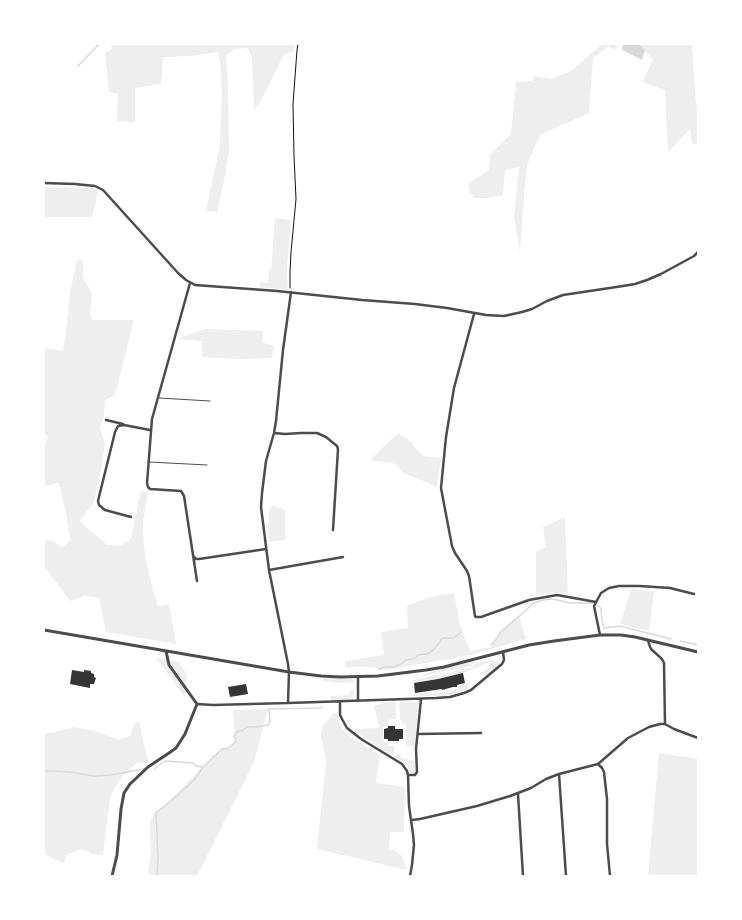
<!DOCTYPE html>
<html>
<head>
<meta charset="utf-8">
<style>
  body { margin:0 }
  #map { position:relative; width:742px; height:920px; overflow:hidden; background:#fff; font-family:"Archivo Narrow",sans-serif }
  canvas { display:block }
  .frame { position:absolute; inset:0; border:45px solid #fff; pointer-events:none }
</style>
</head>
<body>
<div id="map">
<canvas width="742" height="920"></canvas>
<div class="frame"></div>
</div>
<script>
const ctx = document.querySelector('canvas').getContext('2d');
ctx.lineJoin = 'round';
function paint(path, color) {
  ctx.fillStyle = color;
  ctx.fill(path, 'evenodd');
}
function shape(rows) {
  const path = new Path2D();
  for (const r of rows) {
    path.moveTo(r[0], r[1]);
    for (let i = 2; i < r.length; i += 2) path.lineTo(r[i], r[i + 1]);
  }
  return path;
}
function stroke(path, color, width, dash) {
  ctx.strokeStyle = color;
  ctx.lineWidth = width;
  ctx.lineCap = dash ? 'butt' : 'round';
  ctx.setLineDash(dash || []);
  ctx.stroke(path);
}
paint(shape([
  [111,44,295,44,294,51,285,54,282,58,265,93,254,111,252,59,248,48,234,49,226,56,228,87,229,151,224,181,217,212,206,211,220,145,222,94,220,62,218,52,190,56,163,57,161,84,135,88,135,122,117,121,118,94,109,92,105,53,112,49],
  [602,44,620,44,614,50,608,46,593,58,589,113,540,135,527,165,522,220,520,253,514,216,519,167,505,170,503,195,499,196,487,198,475,198,470,193,468,184,489,170,490,155,511,134,516,82,533,81,533,76,551,79,571,71],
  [639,44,692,44,696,105,698,105,698,144,692,144,690,129,668,152,665,90,642,82,653,60],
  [44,187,99,188,92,217,44,217],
  [275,218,291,220,287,268,288,290,259,287,260,282,268,283,269,269,271,270],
  [77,260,83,261,83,278,92,293,90,312,92,320,134,320,115,395,105,400,104,416,100,428,105,444,101,470,94,502,80,521,82,524,104,542,106,545,120,546,131,539,141,491,148,492,143,523,144,546,146,560,153,591,158,606,169,604,176,644,106,632,99,598,85,596,70,601,44,566,44,541,45,540,53,541,62,547,71,540,69,534,66,511,63,502,59,483,44,486,44,448,48,437,44,434,44,348,63,351,67,323,70,292],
  [205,329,263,331,262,342,274,346,272,358,241,359,202,357,202,341,178,339,179,338],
  [398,433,413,443,413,446,424,456,441,458,437,487,404,473,396,464,370,460],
  [273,506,285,510,285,540,269,542,267,525,269,523,269,510],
  [565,517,568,594,556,593,536,595,536,552,546,547,543,527],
  [631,589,654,591,649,631,620,624],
  [454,593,460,625,470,651,491,647,500,631,519,615,526,639,471,655,386,670,373,667,345,667,345,661,384,655,381,632,387,631,408,628,407,606,427,598,445,594],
  [156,658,179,662,187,675,185,697],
  [490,659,501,663,489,674,485,675,480,674,490,667,488,663,463,673,438,679,414,683,413,680,473,667,476,663],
  [475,661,472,666,423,676,422,675,430,672],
  [326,678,351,679,355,682,341,683,323,681,323,679],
  [467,683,470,683,469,686,466,690,450,695,436,696,414,696,412,693,414,694,430,692,431,693,443,692,458,689,458,685],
  [353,690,355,692,353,696,349,700,331,700,331,696,349,695,351,691],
  [385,702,395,702,396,703,396,718,395,719,388,720,388,726,383,727,384,742,388,742,388,746,394,746,394,754,391,755,351,729,378,728,379,726,374,706],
  [400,702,417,702,418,703,415,746,406,746,406,726,400,719,399,703],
  [268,709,254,762,197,876,148,876,151,852,150,823,155,812,166,804,222,748,229,747,235,742,233,710],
  [334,713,337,714,341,726,347,734,380,755,376,783,405,787,404,832,390,832,389,850,395,850,402,856,407,870,317,849,326,761,321,735,323,726],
  [139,722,145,749,149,763,138,762,123,776,115,787,110,798,103,855,93,854,82,849,66,855,64,863,44,854,44,733,52,733,74,727,95,731,119,740,130,736,134,724],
  [659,753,698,759,698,876,648,876],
  [397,755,400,755,401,758,415,761,416,773,414,774,410,773,407,765,396,758]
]), '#eee');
paint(shape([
  [623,44,639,44,645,50,642,60,622,50]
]), '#d9d9d9');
stroke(shape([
  [78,66,99,44],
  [597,605,601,608,602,621,604,628,620,626,671,639],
  [680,641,698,645],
  [491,645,493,643,501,632,534,603,543,600,550,599,558,600,570,603,592,603],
  [378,669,380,669,384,667,395,667,404,662,406,660,413,659,416,657,418,655,427,654,432,651,438,645,442,638,454,638,461,632],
  [154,769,165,761,193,763,196,766,203,767,222,749,228,749,236,741,234,736,238,731,242,731,247,727,255,727,268,725,270,722,269,709,320,708,322,707],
  [44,772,48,771,70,772,94,776,110,775,144,769],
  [157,876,158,857,156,813,178,795,195,779,202,768]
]), '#d9d9d9', 1.5);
paint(shape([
  [72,670,84,672,84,670,91,671,91,673,94,674,94,677,96,678,94,684,90,684,90,688,70,684],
  [463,673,465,683,457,685,457,687,453,687,442,690,442,689,415,693,414,683,438,679],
  [246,684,248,694,230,697,228,687],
  [388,726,395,726,395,729,403,729,403,739,399,739,399,741,388,741,388,739,384,739,384,729,388,728]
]), '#353535');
stroke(shape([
  [290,288,290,272,291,252,296,199,294,156,293,104,297,50,298,44]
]), '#111', 1);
stroke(shape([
  [159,398,210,401],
  [149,462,207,465]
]), '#4c4c4c', 1);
stroke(shape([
  [44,183,75,184,95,186,103,190,178,273,186,280,195,285,277,291,362,300,415,304,447,308,486,315,504,316,522,312,532,309,547,301,563,295,623,286,635,284,647,280,661,274,694,256,698,252],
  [190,283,152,419,147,483,148,487,150,489,181,491,184,496,197,581],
  [474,314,454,388,446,437,441,488,452,546,455,553,467,571,469,576,475,616,476,617,481,617,529,600,557,595,596,602],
  [106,420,123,424],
  [274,433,285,434,301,433,317,433,326,437,337,446,338,449,333,530],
  [131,517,105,510,99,505,98,501,115,432,118,426,124,425,150,430],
  [193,556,196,559,199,559,266,549],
  [269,570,343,557],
  [600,635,594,606,601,593,609,588,619,586,640,586,670,588,694,594],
  [648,640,649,644,651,649,662,659,664,663,665,724],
  [358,677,358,701],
  [340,702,340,715,342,719,347,728,361,739,402,764,407,771,408,775,409,806,413,834,414,845,412,865,410,876],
  [288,703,289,672,288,664,269,570,261,507,262,493,266,461,274,433,276,421,283,350,291,292],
  [197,704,213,705,288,703,436,698,450,697,464,693,471,690,502,664,504,660,503,652],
  [418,734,481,733],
  [598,764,602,768,604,772,607,799,607,844,610,876],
  [559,774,566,876],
  [408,775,415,775,417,772,416,749,421,699],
  [518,794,523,876],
  [412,820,420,819,477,806,510,796,531,788,546,779,559,774,598,764,628,738,649,727,660,724,665,724,674,729,698,738]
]), '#4c4c4c', 2.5);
stroke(shape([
  [44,630,289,672,321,676,340,677,378,676,426,670,444,667,529,645,554,641,600,635,621,635,635,637,698,652],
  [112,876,117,855,121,809,124,793,130,784,148,767,169,753,176,748,185,734,197,704,169,665,166,651]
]), '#4c4c4c', 3);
</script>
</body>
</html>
